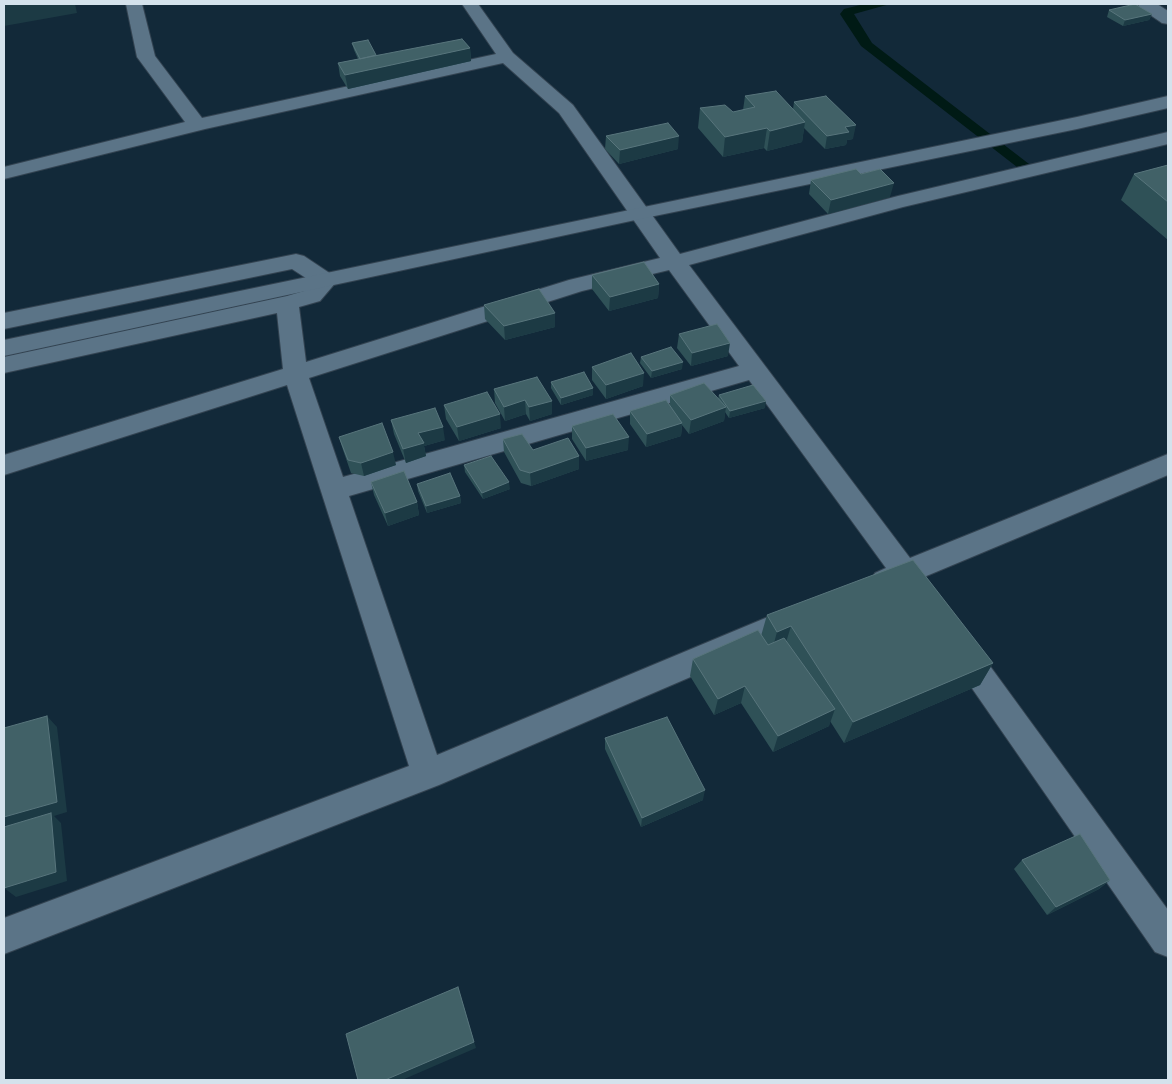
<!DOCTYPE html>
<html>
<head>
<meta charset="utf-8">
<style>
  body { margin:0 }
  #map { position:relative; width:1172px; height:1084px; overflow:hidden; background:#122939; font-family:Raleway,sans-serif }
  canvas { display:block }
  .frame { position:absolute; inset:0; border:5px solid #d4e2ec; pointer-events:none }
</style>
</head>
<body>
<div id="map">
<canvas width="1172" height="1084"></canvas>
<div class="frame"></div>
</div>
<script>
const ctx = document.querySelector('canvas').getContext('2d');
ctx.lineJoin = 'round';
function paint(path, color) {
  ctx.fillStyle = color;
  ctx.fill(path, 'evenodd');
}
function shape(rows) {
  const path = new Path2D();
  for (const r of rows) {
    path.moveTo(r[0], r[1]);
    for (let i = 2; i < r.length; i += 2) path.lineTo(r[i], r[i + 1]);
  }
  return path;
}
function stroke(path, color, width, dash) {
  ctx.strokeStyle = color;
  ctx.lineWidth = width;
  ctx.lineCap = dash ? 'butt' : 'round';
  ctx.setLineDash(dash || []);
  ctx.stroke(path);
}
paint(shape([
  [864,4,890,4,854,14,872,43,1029,164,1017,167,861,46,840,14,844,9]
]), '#001a15');
const street = shape([
  [126,4,142,4,155,56,202,118,496,54,462,4,478,4,513,53,573,105,680,254,898,196,1168,132,1168,144,903,207,689,265,910,558,1168,454,1168,475,924,577,929,586,925,594,915,598,905,594,900,587,885,593,875,589,871,581,875,573,886,568,749,380,349,496,437,755,787,609,797,606,807,609,812,618,807,627,439,785,4,954,4,918,409,766,287,385,4,475,4,455,283,369,277,313,4,373,4,357,287,296,304,291,312,282,292,269,4,329,4,313,296,254,304,256,334,276,337,281,320,301,299,307,306,362,569,280,660,258,559,113,503,63,205,129,4,179,4,167,185,122,137,57,126,4],
  [669,270,739,366,343,477,309,378,582,291,669,270],
  [1138,4,1157,4,1168,11,1168,24,1162,23,1140,8,1138,4],
  [961,636,971,640,1168,910,1168,957,1155,952,951,658,946,649,951,640,961,636]
]);
const secondary = shape([
  [1168,96,1168,108,1077,129,640,219,4,356,4,340,1077,117,1168,96]
]);
stroke(street, '#334351', 2);
stroke(secondary, '#334351', 2);
paint(street, '#5b7487');
paint(secondary, '#5b7487');
paint(shape([
  [1109,10,1152,14,1149,20,1123,26,1107,17],
  [352,43,376,55,470,48,471,61,348,89,340,76,338,63,358,59,354,50],
  [745,96,793,109,794,102,853,139,847,140,846,145,825,149,804,128,802,142,767,151,764,148,723,157,698,128,700,108,733,112,743,110],
  [606,136,678,149,619,164,605,149],
  [1168,165,1168,240,1121,200,1134,174],
  [861,174,890,197,828,214,809,194,811,180],
  [592,275,659,284,658,298,609,311,592,289],
  [484,305,555,327,505,340,485,319],
  [679,334,728,356,691,366,677,348],
  [641,357,682,369,651,378,640,363],
  [592,367,643,386,606,399,592,380],
  [537,377,552,414,530,421,526,414,505,421,495,403,494,389],
  [551,382,593,388,593,395,561,405,551,388],
  [670,395,718,399,719,395,765,408,729,418,725,412,724,421,689,434,682,425,681,436,646,447,630,424,630,411,670,404],
  [444,405,501,428,459,441,446,419],
  [391,420,445,440,424,446,426,456,406,463,394,434],
  [572,426,628,450,586,461,572,439],
  [339,437,396,465,364,476,351,473,343,450],
  [503,439,533,450,579,469,531,486,521,483,504,452],
  [464,465,510,489,483,499,465,472],
  [371,482,417,502,419,515,388,526,374,495],
  [417,484,460,496,461,503,427,513,418,491],
  [767,615,993,663,980,685,844,743,830,721,829,726,773,752,741,703,714,715,690,676,693,659,761,636],
  [605,738,703,800,641,827,605,749],
  [1022,860,1110,880,1099,889,1047,915,1014,869]
]), '#2f5157');
paint(shape([
  [13,4,75,4,77,13,4,26,4,5],
  [1152,14,1149,20,1123,26,1125,20],
  [470,48,471,61,348,89,345,75],
  [805,122,802,142,767,151,770,131],
  [856,125,853,139,847,140,846,145,825,149,827,136,845,127],
  [767,128,764,148,723,157,725,137],
  [679,136,678,149,619,164,620,150],
  [894,183,890,197,828,214,831,200],
  [659,284,658,298,609,311,610,297],
  [555,313,555,327,505,340,504,326],
  [730,343,728,356,691,366,692,353],
  [683,362,682,369,651,378,652,371],
  [644,373,643,386,606,399,606,385],
  [593,388,593,395,561,405,561,398],
  [525,400,526,414,505,421,504,407],
  [552,401,552,414,530,421,529,407],
  [766,401,765,408,729,418,730,411],
  [726,407,724,421,689,434,691,420],
  [500,414,501,428,459,441,457,427],
  [682,423,681,436,646,447,647,434],
  [443,427,445,440,424,446,426,456,406,463,403,449,418,433],
  [629,437,628,450,586,461,586,448],
  [393,452,396,465,364,476,361,463],
  [579,456,579,469,531,486,530,473],
  [509,482,510,489,483,499,482,493],
  [460,496,461,503,427,513,426,506],
  [417,502,419,515,388,526,385,513],
  [791,626,784,649,771,654,777,632],
  [993,663,980,685,844,743,853,722],
  [745,686,741,703,714,715,718,699],
  [835,709,829,726,773,752,778,736],
  [47,716,57,727,67,812,54,816,61,823,67,881,16,897,4,888,9,828,4,824,4,817],
  [705,790,703,800,641,827,642,818],
  [1110,880,1099,889,1047,915,1056,907],
  [458,987,476,1048,402,1080,385,1080]
]), '#1c3a44');
const building = shape([
  [1135,4,1152,14,1125,20,1109,10,1135,4],
  [462,39,470,48,345,75,338,63,462,39],
  [368,40,376,55,360,59,352,43,368,40],
  [776,91,805,122,770,131,767,128,725,137,700,108,725,105,733,112,755,107,745,96,776,91],
  [826,96,856,125,845,127,849,132,827,136,794,102,826,96],
  [668,123,679,136,620,150,606,136,668,123],
  [1168,165,1168,202,1134,174,1168,165],
  [856,169,861,174,880,169,894,183,831,200,811,180,856,169],
  [644,262,659,284,610,297,592,275,644,262],
  [539,289,555,313,504,326,484,305,539,289],
  [717,324,730,343,692,353,679,334,717,324],
  [671,347,683,362,652,371,641,357,671,347],
  [631,353,644,373,606,385,592,367,631,353],
  [584,372,593,388,561,398,551,382,584,372],
  [537,377,552,401,529,407,525,400,504,407,494,389,537,377],
  [704,383,726,407,691,420,670,395,704,383],
  [753,385,766,401,730,411,719,395,753,385],
  [487,392,500,414,457,427,444,405,487,392],
  [666,400,682,423,647,434,630,411,666,400],
  [435,408,443,427,418,433,424,443,403,449,391,420,435,408],
  [613,414,629,437,586,448,572,426,613,414],
  [382,423,393,452,361,463,348,460,339,437,382,423],
  [522,434,533,450,568,438,579,456,530,473,520,470,503,439,522,434],
  [491,456,509,482,482,493,464,465,491,456],
  [404,471,417,502,385,513,371,482,404,471],
  [450,473,460,496,426,506,417,484,450,473],
  [913,560,993,663,853,722,791,626,777,632,767,615,913,560],
  [758,630,768,645,784,638,835,709,778,736,745,686,718,699,693,659,758,630],
  [47,716,57,802,4,817,4,728,47,716],
  [667,717,705,790,642,818,605,738,667,717],
  [51,813,56,872,4,888,4,827,51,813],
  [1080,834,1110,880,1056,907,1022,860,1080,834],
  [458,987,474,1042,385,1080,358,1080,346,1034,458,987]
]);
paint(building, '#416167');
stroke(building, '#58757c', 1);
</script>
</body>
</html>
